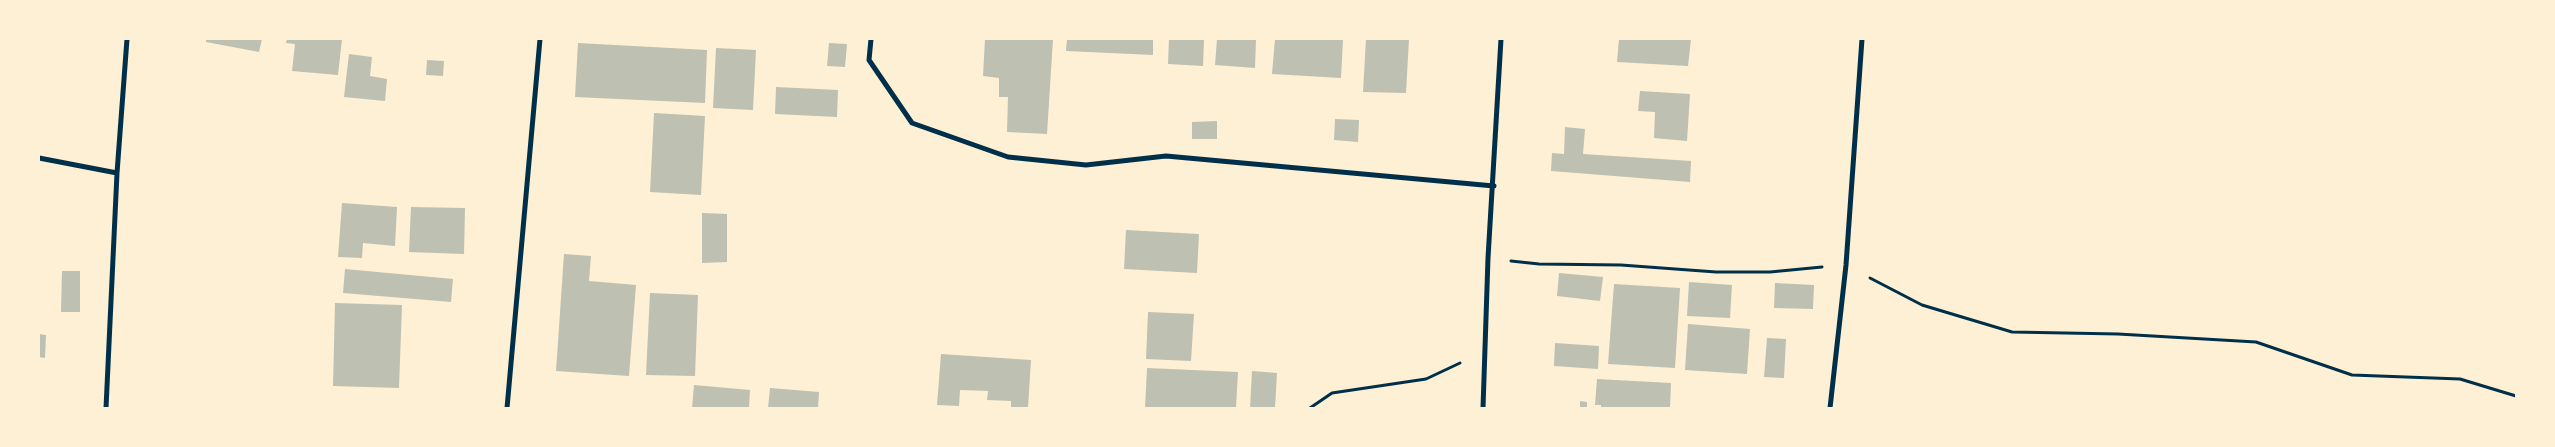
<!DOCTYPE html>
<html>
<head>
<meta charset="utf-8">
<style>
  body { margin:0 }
  #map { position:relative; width:2555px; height:447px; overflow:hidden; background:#fdf0d5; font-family:"IBM Plex Sans",sans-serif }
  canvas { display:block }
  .frame { position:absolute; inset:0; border:40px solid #fdf0d5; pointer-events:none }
</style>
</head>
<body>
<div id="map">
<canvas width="2555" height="447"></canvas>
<div class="frame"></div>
</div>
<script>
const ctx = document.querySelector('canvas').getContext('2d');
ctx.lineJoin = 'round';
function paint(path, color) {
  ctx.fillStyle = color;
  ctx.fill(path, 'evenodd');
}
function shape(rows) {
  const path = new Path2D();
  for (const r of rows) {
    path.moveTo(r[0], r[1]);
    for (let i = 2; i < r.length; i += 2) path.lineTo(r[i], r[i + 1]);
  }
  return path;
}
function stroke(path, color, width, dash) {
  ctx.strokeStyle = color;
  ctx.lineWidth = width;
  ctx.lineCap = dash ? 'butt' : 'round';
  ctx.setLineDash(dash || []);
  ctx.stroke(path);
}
paint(shape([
  [206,39,262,39,259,52,206,42],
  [287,39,342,39,338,75,292,71,295,44,286,43],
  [985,39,1053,39,1047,134,1007,132,1008,97,999,97,999,78,983,76],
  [1067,39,1153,39,1153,55,1066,51],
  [1169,39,1204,39,1203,66,1168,64],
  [1217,39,1256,39,1255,68,1215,65],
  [1275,39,1343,39,1341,78,1272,74],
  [1366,39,1409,39,1406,93,1363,92],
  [1619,39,1691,39,1688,66,1617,62],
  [578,43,707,50,705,103,575,97],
  [829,43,847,44,845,67,827,66],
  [716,48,756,50,753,110,713,108],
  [349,54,372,57,370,76,387,79,385,101,344,97],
  [427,60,444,61,443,76,426,75],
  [776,87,838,90,837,117,775,114],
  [1640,91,1690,94,1687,141,1654,138,1655,112,1638,111],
  [654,113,705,116,701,195,650,192],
  [1335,119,1359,120,1358,142,1334,140],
  [1217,121,1217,139,1192,139,1192,122],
  [1565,127,1585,129,1583,154,1691,161,1690,182,1551,171,1552,153,1564,154],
  [342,203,397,207,395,246,363,243,362,258,338,257],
  [411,207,465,208,464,254,409,252],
  [702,213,727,214,727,262,702,263],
  [1126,230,1199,234,1197,273,1124,269],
  [564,254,591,256,589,281,636,285,629,376,556,371],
  [345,269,453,279,451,302,343,293],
  [62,271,80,271,80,312,61,312],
  [1559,273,1603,277,1600,301,1557,296],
  [1689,282,1732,285,1730,318,1687,316],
  [1775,283,1814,285,1813,309,1774,308],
  [1614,284,1680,288,1675,368,1608,364],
  [650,293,698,295,695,376,646,375],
  [335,303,402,305,399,388,333,386],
  [1148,312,1194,314,1191,361,1146,359],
  [1688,324,1750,329,1747,374,1685,370],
  [39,334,46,335,45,358,39,357],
  [1767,338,1786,339,1784,378,1764,377],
  [1555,343,1599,346,1598,369,1554,366],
  [941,354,1031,360,1028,408,1011,408,1011,401,987,400,988,391,960,390,959,406,937,405],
  [1147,368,1238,372,1236,408,1145,408],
  [1252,371,1277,373,1275,408,1250,408],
  [1597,379,1671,383,1670,408,1601,408,1601,405,1595,405],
  [694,385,750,390,749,408,692,408],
  [770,388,819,392,818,408,768,408],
  [1580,401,1587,402,1587,408,1580,408]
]), '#bec0b2');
stroke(shape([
  [1511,261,1539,264,1621,265,1716,272,1770,272,1822,267],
  [1870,278,1922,305,2012,332,2118,334,2256,342,2352,375,2460,379,2516,396],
  [1310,408,1332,393,1426,379,1460,363]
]), '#003049', 3);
stroke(shape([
  [871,39,869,60,912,123,1008,157,1086,165,1166,156,1494,186],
  [39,158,117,173],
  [106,408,117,173,127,39],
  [507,408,540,39],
  [1483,408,1488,258,1501,39],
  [1830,408,1846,265,1862,39]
]), '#003049', 5);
</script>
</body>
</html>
